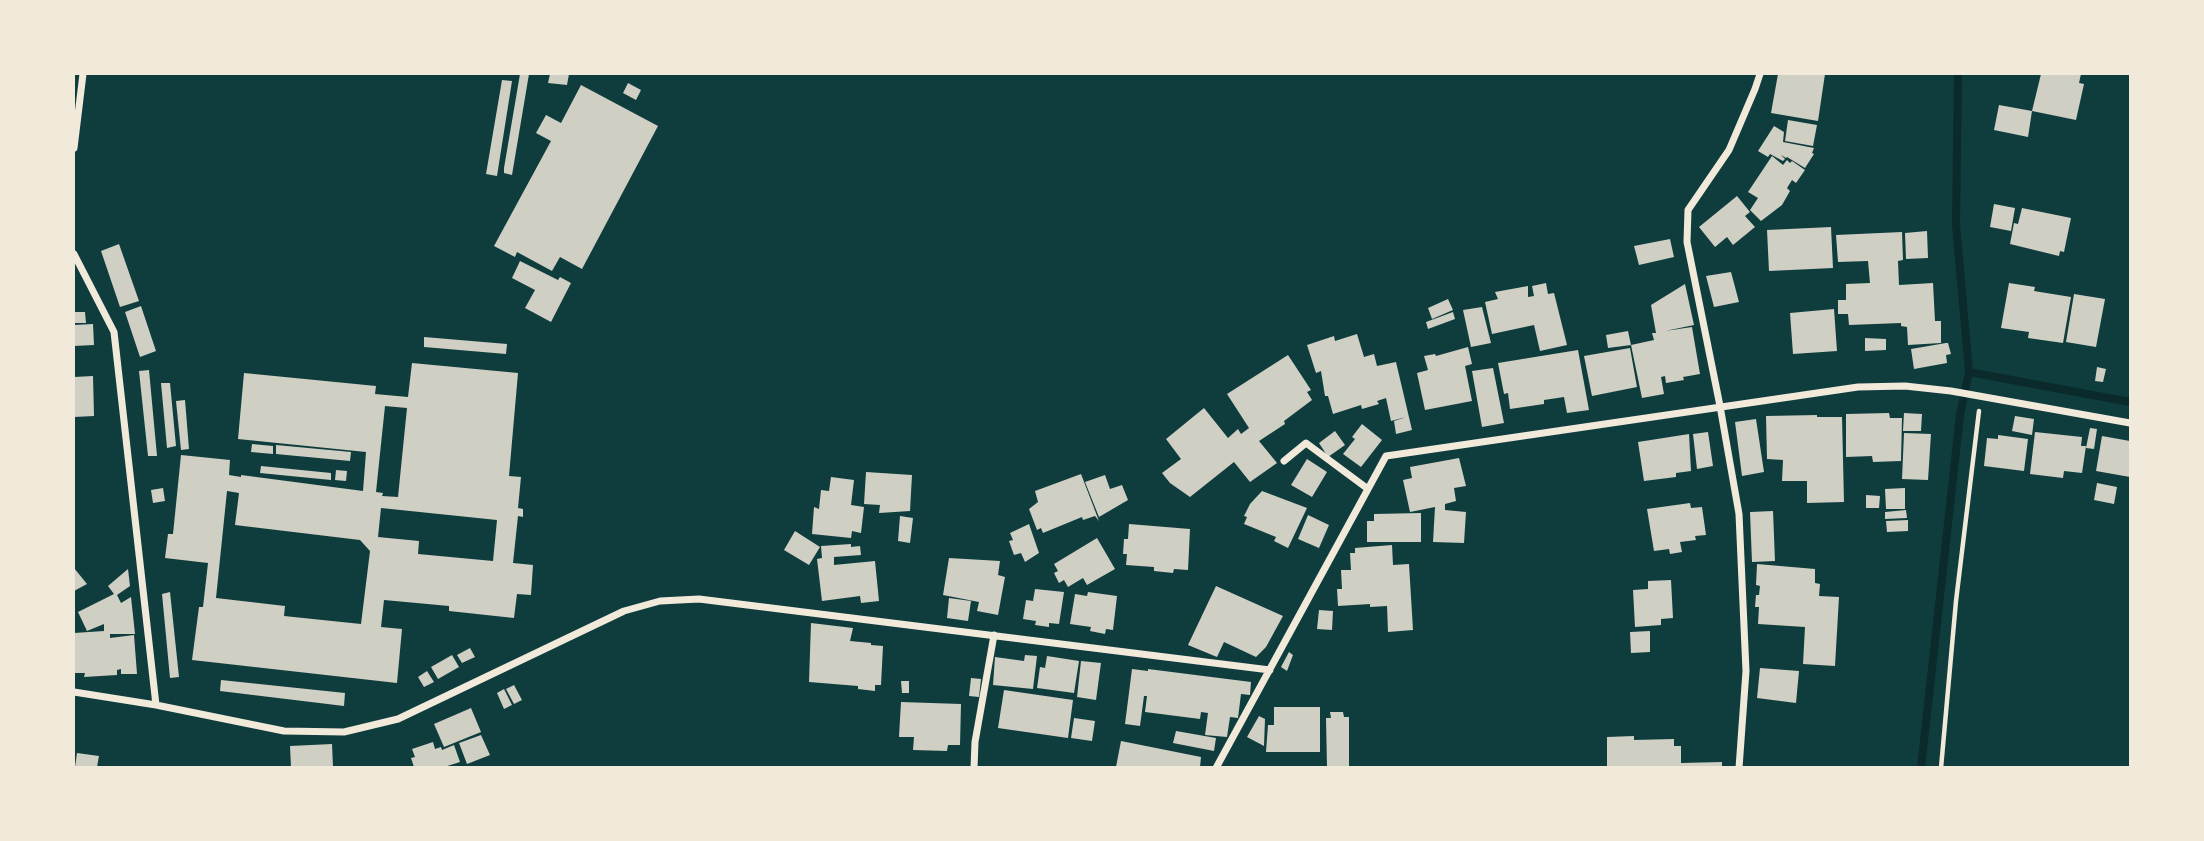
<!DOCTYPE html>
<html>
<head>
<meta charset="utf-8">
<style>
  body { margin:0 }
  #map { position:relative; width:2204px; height:841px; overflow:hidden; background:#0f3d3e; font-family:"PT Sans",sans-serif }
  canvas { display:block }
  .frame { position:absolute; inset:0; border:75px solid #f1e9da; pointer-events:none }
</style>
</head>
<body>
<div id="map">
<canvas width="2204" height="841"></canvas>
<div class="frame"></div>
</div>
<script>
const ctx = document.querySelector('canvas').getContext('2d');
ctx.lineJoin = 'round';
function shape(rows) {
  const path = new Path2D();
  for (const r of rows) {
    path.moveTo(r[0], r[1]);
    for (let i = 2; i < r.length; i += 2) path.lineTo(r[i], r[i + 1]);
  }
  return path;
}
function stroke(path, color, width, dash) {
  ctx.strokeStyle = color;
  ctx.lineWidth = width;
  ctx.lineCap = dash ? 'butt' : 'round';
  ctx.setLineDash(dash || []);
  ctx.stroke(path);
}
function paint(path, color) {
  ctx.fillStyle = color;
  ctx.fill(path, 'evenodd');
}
stroke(shape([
  [1969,372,2130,402],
  [1921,768,1960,415,1969,372,1956,224,1958,74]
]), '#0a2a2b', 8);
paint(shape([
  [520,74,529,74,512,175,504,173,504,168],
  [550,74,569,74,567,85,548,83],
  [1778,74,1825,74,1818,121,1771,113],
  [2041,74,2081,74,2079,83,2084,84,2076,120,2032,111],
  [502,80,512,81,497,176,486,174],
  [628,83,641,90,636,100,623,93],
  [581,85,658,126,582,269,560,257,552,271,517,252,515,257,494,246,551,141,536,133,546,115,561,123],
  [1999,105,2032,111,2028,137,1994,130],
  [1788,120,1817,125,1813,146,1785,141],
  [1774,126,1784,132,1783,142,1814,148,1812,153,1814,154,1805,168,1787,157,1786,158,1781,155,1785,159,1783,161,1770,154,1768,157,1758,151],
  [1772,156,1783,165,1787,160,1790,163,1792,161,1805,170,1796,183,1792,180,1787,188,1790,191,1782,205,1761,221,1750,210,1758,198,1748,192],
  [1737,196,1750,212,1745,216,1755,227,1733,245,1727,237,1715,247,1699,227],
  [1994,204,2015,208,2011,231,1990,227],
  [2022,208,2071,218,2064,252,2060,251,2059,256,2010,244,2014,223,2018,224],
  [1831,227,1833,268,1769,271,1767,230],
  [1927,231,1928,258,1906,259,1905,233],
  [1902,232,1903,260,1898,261,1899,285,1933,283,1935,321,1941,321,1941,343,1908,345,1907,327,1901,326,1901,323,1849,325,1848,314,1838,314,1838,300,1846,300,1846,284,1870,283,1868,261,1838,262,1836,235],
  [1670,239,1674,257,1639,265,1634,246],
  [119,244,139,301,120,307,101,251],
  [520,261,558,280,560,277,571,283,551,322,525,308,535,290,512,278],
  [1731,272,1739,302,1714,307,1706,276],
  [1546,283,1548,294,1554,293,1567,345,1540,351,1534,325,1492,334,1485,302,1498,299,1495,292,1528,286,1528,297,1534,296,1532,286],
  [2009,283,2035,287,2034,291,2071,297,2063,343,2028,338,2029,332,2001,328],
  [1685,284,1694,325,1665,331,1692,327,1700,374,1683,377,1684,380,1666,383,1665,376,1661,377,1664,394,1642,398,1631,345,1654,340,1652,333,1656,333,1651,305],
  [2074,294,2105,299,2096,347,2066,342],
  [1448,299,1453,310,1432,319,1428,308],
  [141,306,156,351,140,357,125,312],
  [1482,307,1491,343,1471,347,1463,310],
  [1834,309,1837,351,1793,354,1790,313],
  [74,312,85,312,86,323,74,323],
  [1453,312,1455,319,1428,329,1426,322],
  [93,324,94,345,74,346,74,325],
  [1628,331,1631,345,1608,348,1606,335],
  [1357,334,1364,357,1374,354,1377,366,1396,362,1412,430,1396,434,1394,421,1406,417,1391,421,1386,398,1377,401,1379,404,1362,409,1361,405,1333,414,1328,396,1325,396,1321,371,1316,373,1307,345,1334,336,1335,341],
  [424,337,507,344,506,354,424,347],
  [1865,338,1886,339,1886,350,1865,351],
  [1946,343,1948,343,1951,354,1946,355,1947,363,1914,369,1911,349],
  [1468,347,1472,364,1465,366,1472,401,1425,410,1417,373,1428,370,1424,356,1435,354,1436,356],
  [1630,348,1637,387,1592,396,1584,356],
  [1578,350,1589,410,1567,413,1564,397,1544,400,1544,404,1510,409,1508,393,1504,394,1498,363],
  [1288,355,1311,390,1307,392,1312,400,1284,421,1285,424,1259,441,1277,463,1250,482,1234,462,1190,497,1170,483,1162,473,1181,459,1166,439,1204,408,1228,438,1238,429,1241,434,1249,428,1227,394],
  [412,363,518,373,509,476,521,477,518,508,523,509,523,517,518,516,513,563,533,565,531,595,517,594,514,618,449,611,449,606,384,600,381,627,402,629,397,683,192,660,199,607,203,607,208,563,165,558,168,534,173,534,181,455,230,460,229,475,241,477,241,475,363,491,366,452,238,439,244,373,376,386,375,394,408,397],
  [385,406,407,408,398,497,382,496,383,493,376,492],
  [227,491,239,493,235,525,360,540,370,551,361,624,284,616,285,606,216,598],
  [381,508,497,520,493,561,418,554,419,541,378,537],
  [2097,367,2106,369,2103,382,2095,381],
  [1493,368,1504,423,1482,427,1472,371],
  [149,370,157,456,148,456,139,371],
  [93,376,94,416,74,417,74,377],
  [161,383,170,383,176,446,167,448],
  [185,400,189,449,181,450,176,401],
  [1889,413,1890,418,1902,418,1901,461,1873,462,1872,456,1846,457,1846,414],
  [1904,413,1922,414,1921,431,1903,431],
  [1817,415,1817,417,1842,417,1844,502,1807,503,1807,481,1782,481,1783,460,1767,459,1766,416],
  [2015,416,2034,419,2032,435,2012,431],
  [1756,419,1764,472,1742,476,1735,422],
  [1362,424,1382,440,1361,467,1343,454,1355,439,1352,437],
  [2090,428,2097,429,2094,449,2086,448],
  [1335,431,1345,445,1328,457,1319,443],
  [1708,432,1713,466,1697,469,1693,434],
  [2035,432,2082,437,2081,446,2086,446,2082,473,2064,471,2063,478,2030,474],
  [1904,433,1931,434,1928,480,1902,479],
  [1689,434,1691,471,1676,473,1676,477,1644,481,1638,442],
  [1998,435,2028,439,2024,471,1984,466,1987,438,1998,439],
  [2102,436,2130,441,2130,477,2096,471],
  [252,444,273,446,273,454,251,452],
  [276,445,351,452,350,461,276,454],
  [1459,458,1466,486,1454,488,1456,501,1445,504,1445,510,1466,512,1464,543,1433,542,1435,507,1410,512,1403,480,1412,478,1410,467],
  [1307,459,1327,472,1312,497,1291,485],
  [261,466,331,473,331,480,260,473],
  [336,470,347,471,346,481,335,480],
  [866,472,912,475,910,511,879,513,880,505,864,504],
  [1081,474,1099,521,1095,516,1083,520,1082,517,1043,533,1041,528,1037,530,1029,509,1038,502,1035,491],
  [1105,475,1110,489,1122,485,1128,500,1099,517,1085,482],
  [831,477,854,480,851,505,864,507,861,533,852,531,851,538,812,534,814,507,819,509,821,490,829,491],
  [2097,483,2117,487,2114,504,2094,500],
  [163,488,165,501,153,503,151,490],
  [1905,488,1905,509,1886,509,1885,489],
  [1262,491,1307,508,1288,548,1274,541,1276,537,1244,524,1247,517,1244,516,1250,504],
  [1866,495,1880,496,1879,508,1866,508],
  [1690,503,1691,508,1702,507,1706,535,1695,536,1696,540,1680,542,1682,552,1670,554,1669,549,1654,551,1647,509],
  [1906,510,1907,518,1885,519,1885,512],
  [1773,511,1775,561,1752,562,1750,512],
  [1421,513,1421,542,1367,542,1367,521,1374,521,1374,514],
  [1308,515,1329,525,1319,548,1298,539],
  [900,516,913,518,910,543,898,541],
  [1908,520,1908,531,1887,532,1886,521],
  [1029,524,1039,553,1025,562,1021,553,1014,555,1009,541,1013,540,1010,533],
  [1129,524,1190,529,1188,570,1174,569,1173,573,1154,571,1154,567,1126,565,1127,554,1123,554,1124,539,1128,539],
  [795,531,820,547,809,565,784,550],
  [1097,538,1115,569,1087,585,1083,578,1068,587,1064,580,1059,583,1054,573,1058,571,1054,564],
  [851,544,851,547,860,546,861,555,834,557,834,565,875,561,879,601,861,603,860,596,822,601,817,559,822,558,821,546],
  [1392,545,1393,565,1409,564,1413,630,1388,632,1387,606,1370,607,1370,604,1338,606,1337,589,1342,589,1341,570,1351,570,1350,553,1355,553,1355,548],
  [949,558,1000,561,998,575,1005,577,998,615,977,611,979,602,943,595],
  [1757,564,1815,569,1815,583,1820,584,1819,596,1839,597,1835,666,1803,664,1805,627,1758,624,1759,607,1755,607,1756,595,1759,595,1760,586,1756,585],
  [74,568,87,584,74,591],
  [128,569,130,586,117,595,121,603,131,597,135,634,110,634,110,638,134,635,137,674,121,674,121,669,117,670,117,675,84,677,85,673,74,673,74,633,104,631,104,624,87,631,78,612,114,594,108,586],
  [1671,580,1673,618,1661,619,1661,625,1635,627,1633,590,1648,589,1648,581],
  [1216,586,1283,616,1266,647,1256,657,1224,642,1217,657,1188,645],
  [1035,589,1064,592,1059,624,1049,623,1049,627,1035,625,1036,621,1023,619,1026,600,1033,601],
  [170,592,179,677,170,678,162,594],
  [1088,592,1117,596,1113,630,1106,629,1105,634,1090,631,1091,627,1070,624,1075,594,1087,596],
  [949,598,971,601,968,621,947,618],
  [1319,610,1333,611,1332,630,1317,629],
  [811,623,853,628,850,641,871,643,871,645,883,646,881,685,875,685,875,691,858,689,858,686,809,682],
  [1650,631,1650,652,1631,653,1630,632],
  [470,648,475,657,462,663,457,655],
  [1289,652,1293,655,1287,671,1281,667],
  [452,655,459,667,438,679,431,667],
  [1025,655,1037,656,1033,689,993,685,995,657,1024,661],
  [1047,656,1079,661,1074,693,1037,688,1040,667,1045,668],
  [1081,661,1101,663,1096,700,1077,697],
  [1760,668,1799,671,1796,703,1757,698],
  [1132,669,1148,671,1148,669,1251,682,1250,695,1241,694,1238,718,1230,717,1227,737,1205,735,1208,713,1201,712,1200,719,1145,712,1147,696,1144,696,1140,726,1125,724],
  [427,671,434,682,424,687,418,677],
  [971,678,981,679,979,697,969,696],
  [221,680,345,693,344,706,220,691],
  [901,681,909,681,909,693,902,693],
  [514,685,522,700,514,704,506,689],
  [504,689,512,705,504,709,497,693],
  [1004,690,1073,700,1068,738,998,728],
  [901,702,961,704,960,745,948,745,947,751,913,750,914,737,899,737],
  [1274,707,1320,707,1320,752,1266,752,1268,725,1274,725],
  [471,708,481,732,444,747,434,724],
  [1330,712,1343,712,1344,717,1349,717,1349,767,1327,767,1326,718,1331,718],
  [1259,716,1265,719,1264,746,1247,737],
  [1074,718,1095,721,1092,741,1071,738],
  [1176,731,1216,738,1214,751,1173,743],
  [481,735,490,755,467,764,459,743],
  [1634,736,1634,740,1674,739,1674,746,1681,746,1681,763,1722,762,1722,767,1607,767,1607,737],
  [1121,741,1201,757,1200,767,1116,767],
  [433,742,435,749,441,747,442,750,454,745,460,762,444,767,414,767,411,758,415,757,412,749],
  [332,744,333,767,291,767,290,746],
  [77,753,99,756,97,767,75,767]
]), '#cfcfc3');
stroke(shape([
  [1941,768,1956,601,1979,411]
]), '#f1e9da', 4.5);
stroke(shape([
  [74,148,83,74],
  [74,254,114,332,156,705],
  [1284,461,1306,443,1368,489],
  [74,692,156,705,284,731,344,732,398,719,624,611,660,601,699,599,1270,670],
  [974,768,975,742,994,635],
  [1216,768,1386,456,1858,387,1905,386,1951,391,2130,423],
  [1739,768,1746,671,1739,514,1720,406,1687,242,1688,210,1729,150,1755,89,1760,74]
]), '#f1e9da', 7);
</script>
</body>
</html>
